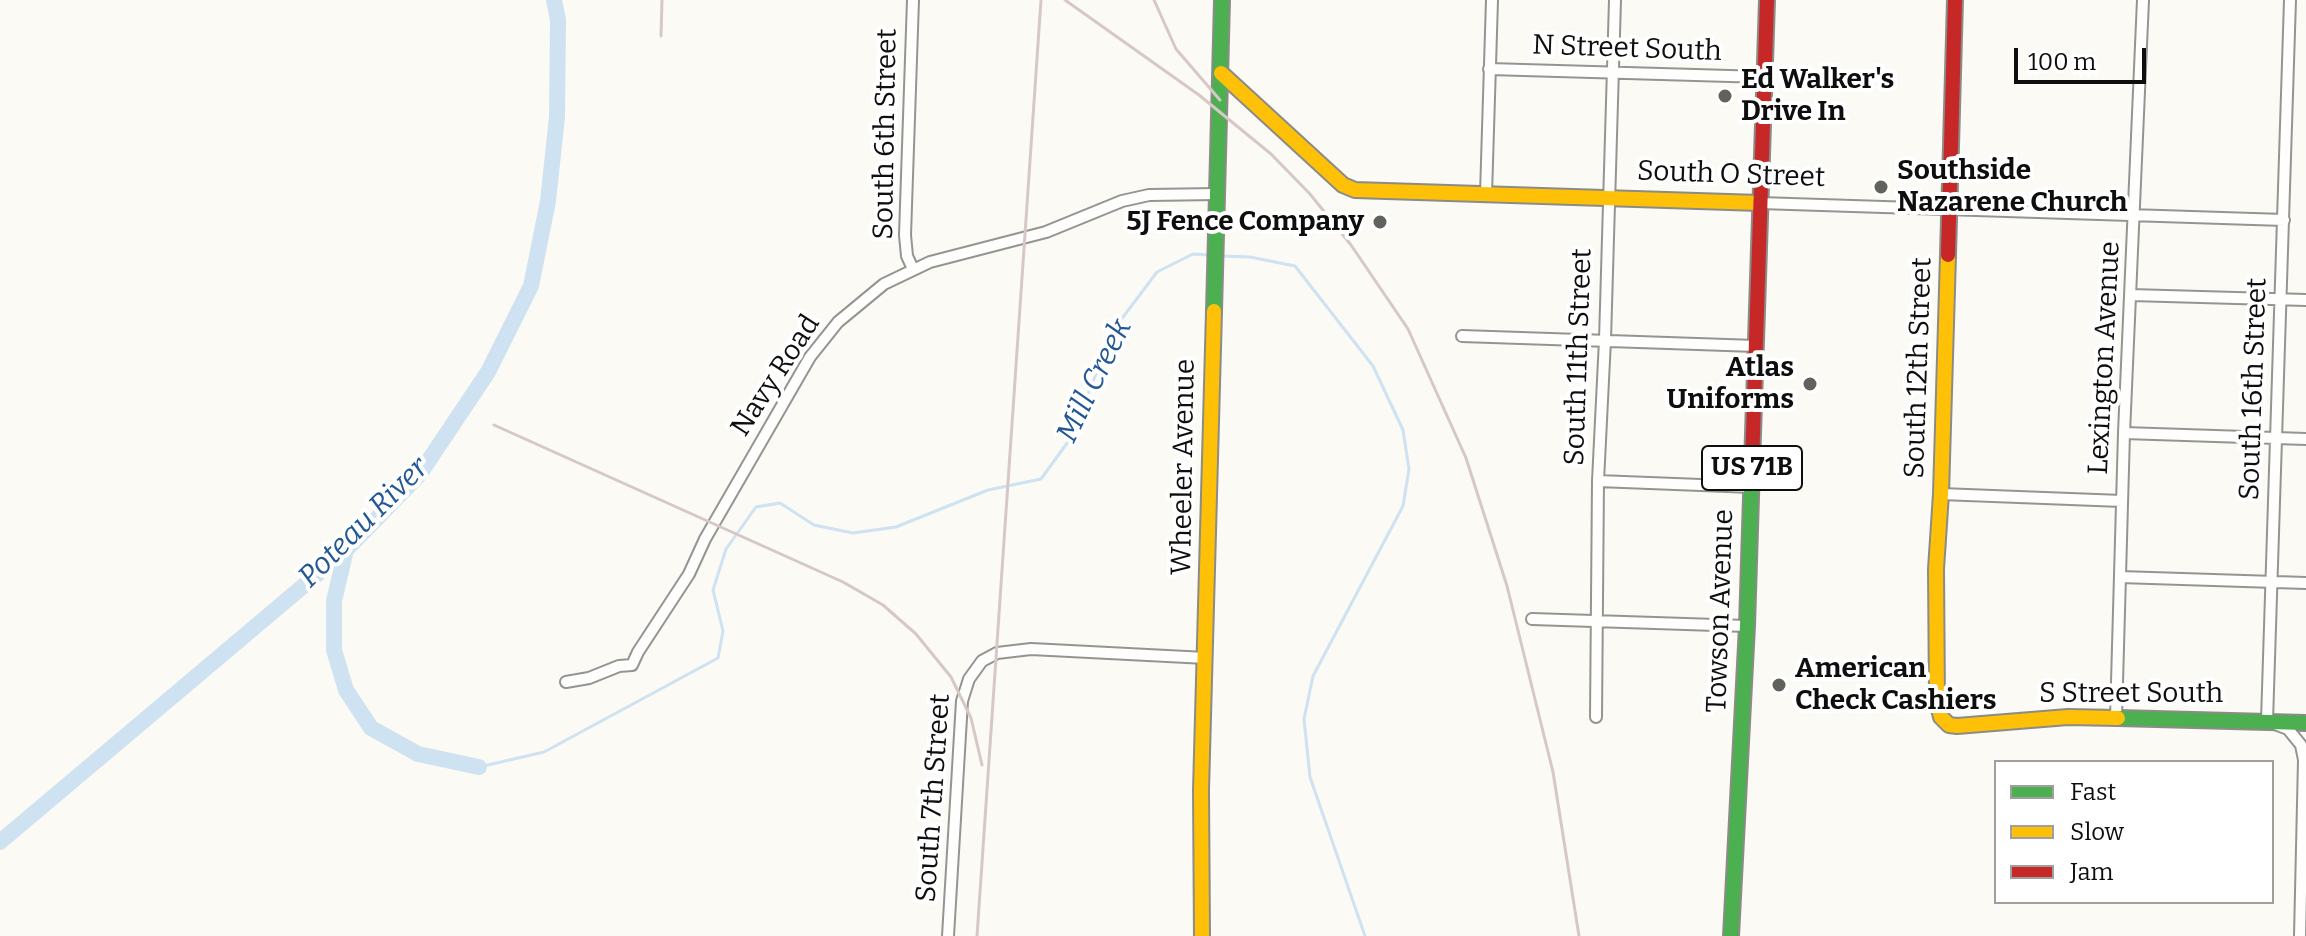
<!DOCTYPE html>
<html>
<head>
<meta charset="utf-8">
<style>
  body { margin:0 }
  #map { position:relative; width:2306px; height:936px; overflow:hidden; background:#fbfaf4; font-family:Bitter,serif }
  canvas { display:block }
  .legend { position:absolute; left:1994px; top:760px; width:280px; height:144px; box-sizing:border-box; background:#fff; border:2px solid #9f9f9f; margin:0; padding:10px 14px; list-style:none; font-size:24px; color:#0e0e0e }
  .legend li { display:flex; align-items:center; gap:16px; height:40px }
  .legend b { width:40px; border:2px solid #9f9f9f }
  .scale { position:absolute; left:2014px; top:48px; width:132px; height:36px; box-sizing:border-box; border:4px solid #0e0e0e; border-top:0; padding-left:10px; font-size:24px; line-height:28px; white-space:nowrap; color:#0e0e0e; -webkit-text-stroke:6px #fff; paint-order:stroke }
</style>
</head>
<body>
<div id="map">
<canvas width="2306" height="936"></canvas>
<ul class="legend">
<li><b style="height:10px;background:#4caf50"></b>Fast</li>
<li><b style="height:10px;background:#ffc107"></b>Slow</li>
<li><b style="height:10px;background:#c62828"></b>Jam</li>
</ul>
<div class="scale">100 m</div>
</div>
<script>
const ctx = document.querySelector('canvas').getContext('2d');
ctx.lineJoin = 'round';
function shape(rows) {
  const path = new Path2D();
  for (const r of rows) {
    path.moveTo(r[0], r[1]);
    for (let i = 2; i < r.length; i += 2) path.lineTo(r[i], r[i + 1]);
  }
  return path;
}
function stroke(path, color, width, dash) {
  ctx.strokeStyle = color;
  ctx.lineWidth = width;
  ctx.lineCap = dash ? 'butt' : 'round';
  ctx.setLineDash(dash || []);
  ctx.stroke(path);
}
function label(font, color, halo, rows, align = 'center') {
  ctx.font = font + ' Bitter,serif';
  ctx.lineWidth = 8;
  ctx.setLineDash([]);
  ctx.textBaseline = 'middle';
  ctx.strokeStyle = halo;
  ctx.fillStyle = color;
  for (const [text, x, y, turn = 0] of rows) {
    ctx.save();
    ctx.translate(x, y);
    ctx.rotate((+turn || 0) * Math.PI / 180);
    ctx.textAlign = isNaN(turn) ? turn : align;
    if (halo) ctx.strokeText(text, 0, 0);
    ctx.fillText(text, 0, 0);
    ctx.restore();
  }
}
stroke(shape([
  [1221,256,1250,257,1295,266,1373,366,1403,430,1409,469,1403,506,1313,676,1304,719,1310,777,1365,936],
  [479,767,544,752,718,658,723,631,713,590,726,549,756,507,780,503,814,525,853,533,896,527,988,490,1041,479,1070,439,1114,329,1157,272,1193,254,1209,255]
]), '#cee2f1', 3);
stroke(shape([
  [346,550,334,601,334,650,346,690,371,728,418,754,479,767],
  [0,842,346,550,419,475,488,372,531,286,548,201,557,117,558,20,554,0]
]), '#cee2f1', 16);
const street = shape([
  [2290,0,2267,721,2288,729,2301,745,2304,760,2300,936],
  [1489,69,1764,77],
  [1486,194,1492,0],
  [1760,203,2284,220],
  [913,269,907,256,905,235,913,0],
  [2131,295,2306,300],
  [1462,336,1756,346],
  [2124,433,2306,439],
  [1598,481,1752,487],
  [1941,494,2122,501],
  [2120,577,2306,583],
  [1532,619,1747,626],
  [566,682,589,678,619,666,632,665,638,652,689,574,705,539,810,357,838,322,884,284,930,262,1046,232,1122,201,1149,195,1217,194],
  [1596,717,1598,481,1605,340,1615,0],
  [2116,718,2124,433,2143,0],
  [948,936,962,701,969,679,982,661,997,653,1031,649,1206,658]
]);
const fast = shape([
  [1214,311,1222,0],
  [2118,718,2306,723],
  [1731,936,1747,626,1752,465]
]);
const slow = shape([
  [1221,73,1343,185,1355,190,1760,203],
  [1948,255,1941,494,1936,569,1937,701,1941,717,1949,725,1957,726,2068,717,2118,718],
  [1202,936,1201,790,1214,311]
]);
const jam = shape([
  [1948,255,1955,0],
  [1752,465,1767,0]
]);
stroke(street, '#959492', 14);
stroke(fast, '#8b8b88', 18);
stroke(slow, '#8b8b88', 18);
stroke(jam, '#8b8b88', 18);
stroke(street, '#fefefd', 10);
stroke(fast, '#4caf50', 14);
stroke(slow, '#ffc107', 14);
stroke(jam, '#c62828', 14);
stroke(shape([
  [1065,0,1199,95,1271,154,1310,194,1351,245,1408,329,1466,458,1507,586,1553,772,1579,936],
  [1154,0,1176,49,1220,100],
  [661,36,662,0],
  [494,425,843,582,883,605,916,634,951,677,971,718,982,765],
  [977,936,1041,0]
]), '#d6c8c6', 3);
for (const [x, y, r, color] of [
  [1725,96,8,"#61615e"],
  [1881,187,8,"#61615e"],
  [1380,222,8,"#61615e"],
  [1810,384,8,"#61615e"],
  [1779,685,8,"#61615e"]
]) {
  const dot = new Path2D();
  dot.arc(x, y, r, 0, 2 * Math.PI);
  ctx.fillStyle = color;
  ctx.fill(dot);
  stroke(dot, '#fff', 3);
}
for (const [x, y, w] of [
  [1752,468,100]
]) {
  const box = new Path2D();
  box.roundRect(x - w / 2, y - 22, w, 44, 6);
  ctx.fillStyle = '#fff';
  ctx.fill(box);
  stroke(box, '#0e0e0e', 2);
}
label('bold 26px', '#0e0e0e', null, [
  ["US 71B",1752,468]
]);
label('28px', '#0e0e0e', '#fff', [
  ["N Street South",1627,49,2],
  ["South 6th Street",886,134,-89],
  ["South O Street",1731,175,2],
  ["South 11th Street",1579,357,-88],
  ["Lexington Avenue",2105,358,-87],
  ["South 12th Street",1919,368,-88],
  ["Navy Road",776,376,-57],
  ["South 16th Street",2254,389,-88],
  ["Wheeler Avenue",1184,467,-89],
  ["Towson Avenue",1721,611,-88],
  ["S Street South",2131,694],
  ["South 7th Street",934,798,-86]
]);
label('bold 28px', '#0e0e0e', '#fff', [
  ["Ed Walker's",1741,80],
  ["Drive In",1741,112],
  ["Southside",1897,171],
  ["Nazarene Church",1897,203],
  ["5J Fence Company",1364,222,"right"],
  ["Atlas",1794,368,"right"],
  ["Uniforms",1794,400,"right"],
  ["American",1795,669],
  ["Check Cashiers",1795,701]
], 'left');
label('italic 30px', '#235894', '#fff', [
  ["Mill Creek",1095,381,-64],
  ["Poteau River",364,523,-45]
]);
</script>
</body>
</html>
